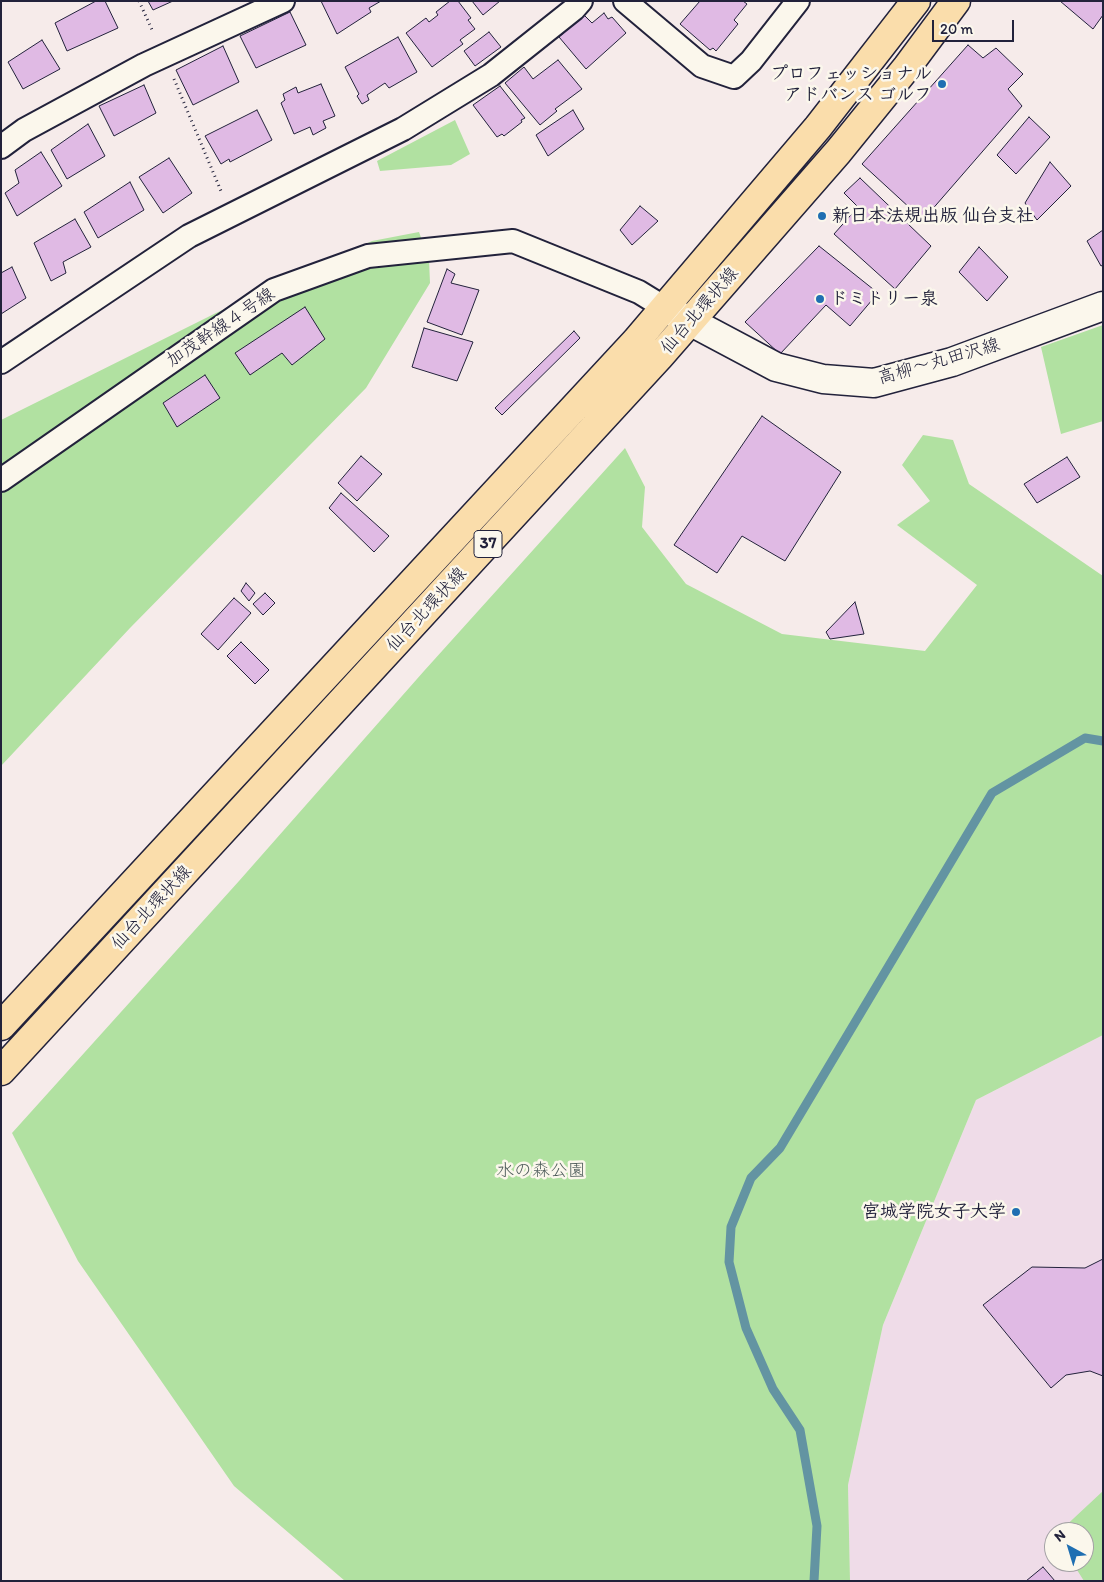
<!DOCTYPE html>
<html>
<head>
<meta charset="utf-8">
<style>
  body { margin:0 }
  #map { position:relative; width:1104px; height:1582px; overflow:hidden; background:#f6ebea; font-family:Itim,sans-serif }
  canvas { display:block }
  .frame { position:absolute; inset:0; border:2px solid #22223b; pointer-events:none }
  .north { position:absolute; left:1044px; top:1522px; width:50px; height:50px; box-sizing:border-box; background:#fbf7ec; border:1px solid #a4a2a5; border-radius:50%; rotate:321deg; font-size:14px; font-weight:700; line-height:20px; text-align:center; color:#22223b }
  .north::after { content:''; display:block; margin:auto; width:18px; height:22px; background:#1f6fb2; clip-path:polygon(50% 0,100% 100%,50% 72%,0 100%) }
  .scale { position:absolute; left:932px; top:20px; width:82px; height:22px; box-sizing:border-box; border:2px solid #22223b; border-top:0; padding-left:6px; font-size:15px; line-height:18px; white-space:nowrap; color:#22223b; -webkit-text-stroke:4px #fbf7ec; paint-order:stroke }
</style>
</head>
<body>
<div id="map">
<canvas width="1104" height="1582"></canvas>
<div class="frame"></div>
<div class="north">N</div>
<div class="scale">20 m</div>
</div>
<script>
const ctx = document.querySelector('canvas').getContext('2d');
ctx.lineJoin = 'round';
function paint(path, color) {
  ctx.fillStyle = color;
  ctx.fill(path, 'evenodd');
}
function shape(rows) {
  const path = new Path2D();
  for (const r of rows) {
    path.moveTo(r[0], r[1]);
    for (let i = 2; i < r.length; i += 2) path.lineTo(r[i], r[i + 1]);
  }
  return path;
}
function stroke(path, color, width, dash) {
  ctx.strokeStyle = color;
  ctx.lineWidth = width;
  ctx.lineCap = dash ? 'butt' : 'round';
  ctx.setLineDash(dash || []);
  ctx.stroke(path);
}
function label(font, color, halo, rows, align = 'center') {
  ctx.font = font + ' Itim,"Klee One",sans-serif';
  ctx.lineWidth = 5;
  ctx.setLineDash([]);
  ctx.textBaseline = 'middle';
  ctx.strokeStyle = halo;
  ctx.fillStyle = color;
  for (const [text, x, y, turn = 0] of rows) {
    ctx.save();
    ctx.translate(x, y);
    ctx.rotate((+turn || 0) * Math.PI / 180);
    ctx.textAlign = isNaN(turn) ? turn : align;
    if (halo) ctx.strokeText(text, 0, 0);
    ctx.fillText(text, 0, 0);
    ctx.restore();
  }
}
paint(shape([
  [1103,1035,1103,1581,850,1581,848,1485,883,1325,976,1100],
  [1054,1532,1084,1532,1084,1562,1054,1562]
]), '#efdce8');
paint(shape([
  [455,120,470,154,451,165,380,171,377,161],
  [419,232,429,260,430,283,366,388,130,628,1,766,1,420,216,313,372,241],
  [1103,325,1103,421,1061,434,1041,347],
  [923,435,953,440,969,484,1103,576,1103,1035,976,1100,883,1325,848,1485,850,1581,345,1581,234,1486,78,1261,12,1133,239,881,424,671,625,448,645,487,642,527,686,584,782,634,925,651,977,585,897,525,930,501,902,465],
  [1103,1491,1103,1581,1084,1581,1072,1562,1084,1562,1084,1532,1059,1532]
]), '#b1e1a1');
stroke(shape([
  [814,1581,817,1526,800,1430,773,1389,746,1328,729,1262,731,1227,751,1178,780,1148,992,793,1085,738,1103,741]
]), '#6394a2', 9);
const building = shape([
  [96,1,105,1,118,28,67,51,55,23,96,1],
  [148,1,173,1,153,10,148,1],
  [321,1,381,1,369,8,371,12,337,34,321,1],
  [450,1,458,1,471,18,468,20,475,29,460,40,463,44,432,67,406,33,426,18,429,22,438,15,436,12,450,1],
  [472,1,500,1,483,15,472,1],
  [700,1,743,1,747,4,734,20,738,24,716,51,713,48,710,50,680,24,700,1],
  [1060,1,1103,1,1103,15,1093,29,1060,1],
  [290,12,306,45,256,68,240,36,290,12],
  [604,13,608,19,612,17,626,33,586,69,559,37,584,15,592,23,604,13],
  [489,32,501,47,475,66,464,51,489,32],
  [398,37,417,72,389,88,385,83,367,95,369,100,362,104,357,96,359,94,345,67,398,37],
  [42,40,60,69,23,89,8,62,42,40],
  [968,45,983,58,996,48,1023,74,1008,89,1022,106,923,220,862,164,968,45],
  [223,46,239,82,193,105,176,70,223,46],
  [558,60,582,89,555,109,557,111,540,125,505,83,524,67,533,79,558,60],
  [321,84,335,116,323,121,326,128,313,135,310,127,294,134,281,103,285,100,283,94,296,87,298,93,321,84],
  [144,85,156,113,114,136,99,106,144,85],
  [500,86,525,118,521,120,522,122,504,136,502,134,497,137,473,105,500,86],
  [257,110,272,140,230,162,229,159,221,164,205,136,257,110],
  [573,110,584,129,548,156,536,135,573,110],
  [1029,117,1050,137,1016,174,997,155,1029,117],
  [88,124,105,156,67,179,51,150,88,124],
  [41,152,62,186,17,216,5,193,19,183,15,170,41,152],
  [169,158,192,193,163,213,139,177,169,158],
  [1050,162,1071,186,1037,220,1025,203,1050,162],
  [860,178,931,246,895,289,834,234,858,207,844,193,860,178],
  [130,182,144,210,98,238,84,212,130,182],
  [640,206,658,221,632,245,620,230,640,206],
  [75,219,91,247,63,262,66,273,51,281,34,243,75,219],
  [1103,230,1103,265,1101,266,1087,241,1103,230],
  [819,246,878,293,850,326,826,305,780,354,745,322,819,246],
  [979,247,1008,277,987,301,959,272,979,247],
  [12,267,26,298,1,314,1,273,12,267],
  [447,269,455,274,451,283,479,290,462,335,427,322,447,269],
  [305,307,325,339,292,365,282,353,250,375,235,353,305,307],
  [424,328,473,342,457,381,412,367,424,328],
  [574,331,580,338,502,415,495,408,574,331],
  [205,375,220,398,177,427,163,403,205,375],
  [762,416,841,472,785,561,742,536,717,573,674,545,762,416],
  [361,456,382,474,357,501,338,483,361,456],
  [1067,457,1080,477,1037,503,1024,484,1067,457],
  [341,493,389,536,374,552,329,508,341,493],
  [246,583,255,593,249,601,241,591,246,583],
  [265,593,275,603,263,615,253,604,265,593],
  [234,598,251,613,218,650,201,634,234,598],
  [855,602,864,634,830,639,826,632,855,602],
  [241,642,269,670,255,684,227,656,241,642],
  [1103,1259,1103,1376,1090,1371,1066,1375,1051,1388,983,1305,1032,1267,1085,1268,1103,1259],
  [1043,1567,1055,1581,1026,1581,1043,1567]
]);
paint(building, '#e0bae4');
stroke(building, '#22223b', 1);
const street = shape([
  [625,1,702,66,734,77,751,61,798,1],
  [1,147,24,130,144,65,283,1],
  [1,362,189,236,403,129,491,75,574,9,581,1],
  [1,480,274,290,368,256,513,241,639,292,665,308]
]);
const secondary = shape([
  [665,308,776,367,823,379,874,383,952,362,1103,306]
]);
const primary = shape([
  [1,1026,636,341,818,127,916,1],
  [1,1071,659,357,838,152,907,67,956,1]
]);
stroke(street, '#22223b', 26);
stroke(secondary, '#22223b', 31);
stroke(primary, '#22223b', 31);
stroke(shape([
  [139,1,153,32],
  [174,79,221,191]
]), '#22223b', 3, [1, 4]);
stroke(street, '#fbf7ec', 22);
stroke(secondary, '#fbf7ec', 28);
stroke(primary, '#faddab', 28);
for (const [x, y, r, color] of [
  [942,84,5,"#1f6fb2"],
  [822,216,5,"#1f6fb2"],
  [820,299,5,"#1f6fb2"],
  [1016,1212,5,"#1f6fb2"]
]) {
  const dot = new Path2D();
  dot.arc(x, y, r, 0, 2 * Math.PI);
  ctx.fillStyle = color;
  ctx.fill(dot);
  stroke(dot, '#fbf7ec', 2);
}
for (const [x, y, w] of [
  [488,544,28]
]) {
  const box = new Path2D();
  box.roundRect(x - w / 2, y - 13.5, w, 27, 4);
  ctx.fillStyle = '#fbf7ec';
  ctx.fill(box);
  stroke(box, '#22223b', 1);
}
label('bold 16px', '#22223b', null, [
  ["37",488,544]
]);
label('bold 18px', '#22223b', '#fbf7ec', [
  ["プロフェッショナル",932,74],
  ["アドバンス ゴルフ",932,95],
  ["新日本法規出版 仙台支社",832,216,"left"],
  ["ドミトリー泉",830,299,"left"],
  ["宮城学院女子大学",1006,1212]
], 'right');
label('18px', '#22223b', '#fbf7ec', [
  ["仙台北環状線",700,311,-49],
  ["加茂幹線４号線",221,328,-34],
  ["高柳～丸田沢線",939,362,-16],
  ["仙台北環状線",427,610,-47],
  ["仙台北環状線",152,908,-47]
]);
label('18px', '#4d5b5a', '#fbf7ec', [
  ["水の森公園",541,1171]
]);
</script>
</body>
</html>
